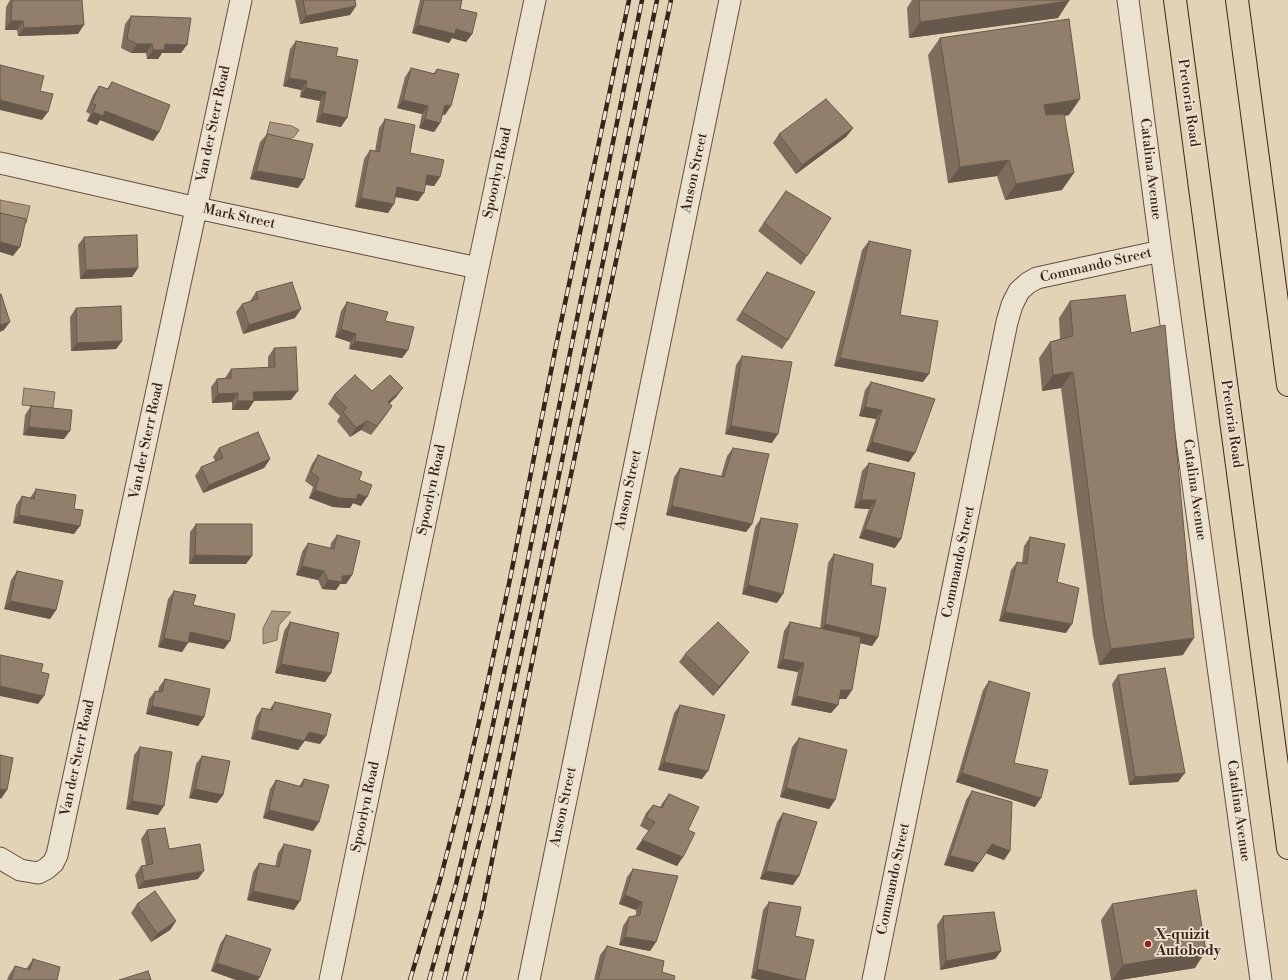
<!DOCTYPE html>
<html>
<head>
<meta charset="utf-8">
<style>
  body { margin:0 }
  canvas { display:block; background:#e2d3b7 }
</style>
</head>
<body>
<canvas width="1288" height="980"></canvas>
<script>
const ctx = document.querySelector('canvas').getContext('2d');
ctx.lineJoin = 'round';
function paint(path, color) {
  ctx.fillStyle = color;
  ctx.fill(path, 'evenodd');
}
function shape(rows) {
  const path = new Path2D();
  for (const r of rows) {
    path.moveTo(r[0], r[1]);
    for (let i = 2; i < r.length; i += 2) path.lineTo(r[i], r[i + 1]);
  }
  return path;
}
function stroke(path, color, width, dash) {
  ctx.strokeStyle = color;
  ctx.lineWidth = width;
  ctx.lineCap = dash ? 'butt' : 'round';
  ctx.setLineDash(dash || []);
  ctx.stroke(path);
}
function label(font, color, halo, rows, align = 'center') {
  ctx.font = font + ' "Libre Bodoni",serif';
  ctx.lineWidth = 3.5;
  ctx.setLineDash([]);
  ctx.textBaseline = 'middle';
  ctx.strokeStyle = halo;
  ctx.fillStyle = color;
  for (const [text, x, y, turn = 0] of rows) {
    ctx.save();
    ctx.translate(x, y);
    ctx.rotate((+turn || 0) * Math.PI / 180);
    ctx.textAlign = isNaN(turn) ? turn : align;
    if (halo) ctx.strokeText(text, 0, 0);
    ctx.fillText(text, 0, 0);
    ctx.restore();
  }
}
const water = shape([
  [270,122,292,126,299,130,294,137,280,142,267,133,270,122],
  [0,200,30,206,26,223,0,217,0,200],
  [24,388,55,392,53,408,22,405,24,388],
  [272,611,291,612,279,625,277,640,263,644,263,628,272,611]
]);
paint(water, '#a99781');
stroke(water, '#7d6957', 1);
const street = shape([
  [1128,0,1161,251,1261,980],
  [0,163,197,208,478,268],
  [0,858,20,870,38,873,46,869,53,863,57,855,241,0],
  [330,980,478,268,535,0],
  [529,980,730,0],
  [873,980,1007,322,1012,305,1019,291,1028,283,1037,278,1161,251]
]);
const primary = shape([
  [1175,0,1288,848],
  [1237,0,1288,385]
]);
stroke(street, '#654f40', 23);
stroke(primary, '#3b2319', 24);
stroke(street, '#ece2d0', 21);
stroke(primary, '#e2d3b7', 22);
const rail = shape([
  [410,980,440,880,463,792,483,704,510,579,556,346,629,0],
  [429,980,456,884,489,743,519,603,642,0],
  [444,980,489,804,534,596,657,0],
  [464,980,482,910,545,598,671,0]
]);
stroke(rail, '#3b2319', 4.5);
stroke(rail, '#ece2d0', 3, [9]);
paint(shape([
  [10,0,82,0,78,34,18,36,17,30,5,30,6,7],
  [295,0,355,0,356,6,350,15,300,24],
  [420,0,462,0,460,9,472,34,466,42,452,38,449,43,412,33],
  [912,0,1069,0,1058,18,909,38,907,8],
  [131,16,181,53,162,53,158,59,147,59,146,53,131,53,121,48,125,24],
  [940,38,1069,115,1064,116,1062,190,1005,200,997,176,948,183,928,55],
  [296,41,336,56,341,127,316,122,320,101,300,97,301,90,283,86,290,49],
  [411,68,433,74,437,69,445,115,443,114,440,123,434,132,419,128,422,114,397,108,405,77],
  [112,82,159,132,153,141,100,120,97,125,87,121,90,114,86,112,93,95,99,86,107,89],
  [385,119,410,153,440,177,434,186,425,185,418,201,395,197,388,213,355,207,364,159,370,150,375,151,379,128],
  [853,128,846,137,796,174,773,143,779,134],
  [267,134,304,179,298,188,250,179,260,142],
  [786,191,807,256,801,265,758,231],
  [84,237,138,268,132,277,80,279,78,245],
  [869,241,900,315,923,382,834,366,862,250],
  [767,272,788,340,782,349,736,320],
  [256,292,295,318,243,334,236,312,242,304,250,301],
  [1070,301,1183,655,1099,665,1093,636,1061,388,1042,391,1039,358,1050,342,1060,339,1059,318],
  [347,302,385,321,408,350,402,358,349,349,350,342,335,337,341,311],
  [76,308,122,341,116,349,71,351,70,317],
  [274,348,291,400,254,401,248,410,232,410,232,402,212,403,211,387,217,379,225,378,231,369,268,368,268,357],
  [742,356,772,443,725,434,736,365],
  [871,382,909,462,866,451,876,419,859,416,865,390],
  [372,391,397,396,390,403,392,406,371,435,361,430,350,437,337,421,340,416,328,404,334,395],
  [31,406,64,439,23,435,25,415],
  [219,448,270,459,264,468,203,493,195,476,201,467,215,461,213,457],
  [733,448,752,524,746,532,666,515,674,477,680,468,721,476,727,456],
  [318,455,359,480,361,506,353,503,350,508,333,507,309,498,313,487,305,481,312,464],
  [869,463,895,548,859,538,869,509,854,508,862,471],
  [36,489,74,509,74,534,13,523,16,505,22,496,30,498],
  [761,518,777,603,742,594,755,527],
  [196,524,246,564,189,564,190,532],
  [337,535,352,575,346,584,340,584,336,590,322,589,318,580,296,575,302,552,308,543,330,549,331,543],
  [1030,537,1057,582,1066,633,999,621,1011,570,1017,562,1022,563,1024,546],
  [834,554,871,585,878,637,872,646,860,643,852,690,846,699,839,699,838,705,831,713,791,705,798,672,777,668,784,631,790,622,820,629,828,563],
  [17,571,56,610,50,619,4,609,11,580],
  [174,591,193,605,224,649,188,642,182,652,158,647,168,599],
  [290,622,331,673,325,682,275,673,284,631],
  [685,654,743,660,713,696,679,662],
  [1118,675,1178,782,1129,785,1112,684],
  [165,679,204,717,198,726,146,714,149,699,155,691,158,691,159,687],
  [989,681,1014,763,1035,807,956,782,983,690],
  [275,702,320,744,305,741,298,750,251,739,256,717,262,708,269,710],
  [680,705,702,779,658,770,674,713],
  [799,738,835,800,829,809,780,797,792,747],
  [140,747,158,815,126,809,134,755],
  [202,756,223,795,217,803,189,798,196,764],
  [304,779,319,822,313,831,263,818,270,789,276,780,299,786],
  [972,791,1010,851,1004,860,986,853,973,872,944,865,966,800],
  [669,794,688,830,677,866,636,849,649,831,640,826,646,813,653,805,660,807,663,802],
  [783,813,793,885,760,879,777,822],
  [147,830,169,849,198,879,138,889,135,875,141,866,146,865,141,839],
  [284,844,294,910,247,900,253,872,259,863,275,867,278,853],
  [633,869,656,942,650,951,619,945,623,926,629,917,636,916,636,910,619,904,627,877],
  [769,902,795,936,805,980,759,980,751,978,763,910],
  [137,904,176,921,170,930,151,942,131,913],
  [1112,904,1195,968,1120,980,1111,980,1101,920],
  [943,916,1001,951,995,959,940,970,937,925],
  [226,935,260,977,258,980,236,980,211,971,220,944],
  [607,946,662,972,674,980,594,980,600,955],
  [33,959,57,980,7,980,9,975,15,966,26,969]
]), '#7e6d5c');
paint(shape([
  [1069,1,1058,18,909,38,920,22],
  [356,6,350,15,300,24,306,16],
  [11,21,23,21,17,30,5,30],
  [84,25,78,34,18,36,24,28],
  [418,25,456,29,472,34,466,42,452,38,449,43,412,33],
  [137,44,152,44,146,53,131,53],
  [165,44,187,45,181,53,162,53,158,59,147,59,153,50],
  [289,78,307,81,301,90,283,86],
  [306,88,326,92,320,101,300,97],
  [1080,99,1069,115,1032,121,1044,105],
  [0,100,48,112,42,120,0,110],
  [403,100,428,106,422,114,397,108],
  [445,105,451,106,445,115,439,113],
  [105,111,159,132,153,141,100,120,97,125,87,121,93,112],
  [322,113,347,118,341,127,316,122],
  [425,119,440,123,434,132,419,128],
  [853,128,846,137,796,174,802,165],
  [1009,160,997,176,948,183,960,167],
  [256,171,304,179,298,188,250,179],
  [1074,173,1062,190,1005,200,1016,184],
  [427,175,440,177,434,186,421,184],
  [397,187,424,193,418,201,391,196],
  [361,198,394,204,388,213,355,207],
  [0,242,20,247,13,256,0,252],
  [138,268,132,277,80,279,86,270],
  [301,309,295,318,243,334,249,325],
  [10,322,4,330,0,332,0,325],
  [341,329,356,334,350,342,335,337],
  [122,341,116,349,71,351,77,343],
  [355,341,408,350,402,358,349,349],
  [840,358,929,374,923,382,834,366],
  [1073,372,1061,388,1042,391,1053,375],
  [403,388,397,396,382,410,388,402],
  [298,391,291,400,247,401,253,392],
  [238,393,232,402,212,403,218,394],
  [238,401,254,401,248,410,232,410],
  [392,406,386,415,371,435,377,426],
  [865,407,882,410,876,419,859,416],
  [367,421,361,430,350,437,356,428],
  [731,426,778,434,772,443,725,434],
  [29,427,70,431,64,439,23,435],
  [872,442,915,453,909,462,866,451],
  [270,459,264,468,203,493,209,485],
  [315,490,358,494,367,497,361,506,353,503,350,508,333,507,309,498],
  [861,500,876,500,869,509,854,508],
  [672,506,752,524,746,532,666,515],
  [19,515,80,526,74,534,13,523],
  [865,529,901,539,895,548,859,538],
  [195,555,252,556,246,564,189,564],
  [302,566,324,571,318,580,296,575],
  [352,575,346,584,340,584,336,590,322,589,328,580,342,576],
  [748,585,783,594,777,603,742,594],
  [10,601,56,610,50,619,4,609],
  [1005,612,1072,624,1066,633,999,621],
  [825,624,878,637,872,646,819,633],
  [190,632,230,641,224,649,184,641],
  [164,638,188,643,182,652,158,647],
  [1194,638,1183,655,1099,665,1111,649],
  [749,652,743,660,713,696,719,687],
  [783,659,804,663,798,672,777,668],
  [281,664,331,673,325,682,275,673],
  [0,686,44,696,38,704,0,696],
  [841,690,852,690,846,699,835,699],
  [797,696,838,705,831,713,791,705],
  [152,706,204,717,198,726,146,714],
  [257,730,304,741,298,750,251,739],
  [309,732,326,736,320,744,303,740],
  [664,762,708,771,702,779,658,770],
  [962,773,1041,798,1035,807,956,782],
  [1185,773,1178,782,1129,785,1135,777],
  [786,788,835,800,829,809,780,797],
  [0,789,7,790,1,799,0,798],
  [195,789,223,795,217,803,189,798],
  [132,801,164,806,158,815,126,809],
  [269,810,319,822,313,831,263,818],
  [642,840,683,857,677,866,636,849],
  [992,844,1010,851,1004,860,985,853],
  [950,856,979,863,973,872,944,865],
  [204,871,198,879,138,889,144,881],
  [766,871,799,876,793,885,760,879],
  [253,891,300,901,294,910,247,900],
  [625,895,642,902,636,910,619,904],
  [176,921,170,930,151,942,157,934],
  [625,937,656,942,650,951,619,945],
  [1001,951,995,959,940,970,946,961],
  [1206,951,1195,968,1120,980,1112,980,1123,965],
  [217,963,260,977,258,980,236,980,211,971],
  [757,969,801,980,759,980,751,978]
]), '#66594b');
const building = shape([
  [12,0,82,0,84,25,24,28,23,21,11,21,12,0],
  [303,0,355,0,356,6,306,16,303,0],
  [424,0,462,0,460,9,477,13,472,34,456,29,455,34,418,25,424,0],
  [919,0,1069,0,1069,1,920,22,919,0],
  [131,16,191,18,187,45,165,44,164,50,153,50,152,44,137,44,127,39,131,16],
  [1069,19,1080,99,1044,105,1046,115,1064,114,1074,173,1016,184,1009,160,960,167,940,38,1069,19],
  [296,41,338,48,336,56,358,60,347,118,322,113,326,92,306,88,307,81,289,78,296,41],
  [0,65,44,76,40,91,53,94,48,112,0,100,0,65],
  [411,68,435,74,437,69,459,74,451,106,445,105,440,123,425,119,428,106,403,100,411,68],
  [112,82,170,105,159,132,105,111,103,116,93,112,96,105,92,103,99,86,108,89,112,82],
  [826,99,853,128,802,165,779,134,826,99],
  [385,119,415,125,410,153,444,160,440,177,427,175,424,193,397,187,394,204,361,198,370,150,379,152,385,119],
  [267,134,313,144,304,179,256,171,267,134],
  [786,191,831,218,807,256,764,223,786,191],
  [0,213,26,219,20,247,0,242,0,213],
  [137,235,138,268,86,270,84,237,137,235],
  [869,241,911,250,900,315,938,321,929,374,840,358,869,241],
  [767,272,815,292,788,340,742,312,767,272],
  [292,282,301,309,249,325,242,304,258,299,256,292,292,282],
  [1,294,10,322,0,325,0,295,1,294],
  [1125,295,1131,333,1165,325,1194,638,1111,649,1105,620,1073,372,1053,375,1050,342,1073,336,1070,301,1125,295],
  [347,302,388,312,385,321,414,327,408,350,355,341,356,334,341,329,347,302],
  [121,306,122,341,77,343,76,308,121,306],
  [296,347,298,391,253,392,254,401,238,401,238,393,218,394,217,379,231,378,231,369,275,367,274,348,296,347],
  [742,356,792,362,778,434,731,426,742,356],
  [355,375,372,391,390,375,403,388,388,402,392,406,377,426,367,421,356,428,343,412,347,408,334,395,355,375],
  [871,382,935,399,915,453,872,442,882,410,865,407,871,382],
  [31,406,72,410,70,431,29,427,31,406],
  [258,432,270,459,209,485,201,467,223,458,219,448,258,432],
  [733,448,769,454,752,524,672,506,680,468,724,477,733,448],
  [318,455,362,472,359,480,372,485,367,497,358,494,356,499,339,498,315,490,319,478,311,472,318,455],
  [869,463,915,473,901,539,865,529,876,500,861,500,869,463],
  [36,489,76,495,74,509,83,510,80,526,19,515,22,496,34,499,36,489],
  [761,518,798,524,783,594,748,585,761,518],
  [196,524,252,524,252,556,195,555,196,524],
  [337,535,360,541,352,575,342,576,342,582,328,580,324,571,302,566,308,543,334,549,337,535],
  [1030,537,1065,544,1057,582,1079,588,1072,624,1005,612,1017,562,1027,564,1030,537],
  [834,554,873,564,871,585,886,588,878,637,825,624,834,554],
  [17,571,63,581,56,610,10,601,17,571],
  [174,591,196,595,193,605,235,614,230,641,190,632,188,643,164,638,174,591],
  [290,622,339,633,331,673,281,664,290,622],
  [718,622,749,652,719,687,685,654,718,622],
  [790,622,861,637,852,690,841,690,838,705,797,696,804,663,783,659,790,622],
  [0,655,43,664,41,672,49,674,44,696,0,686,0,655],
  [1165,668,1185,773,1135,777,1118,675,1165,668],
  [165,679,210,689,204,717,152,706,155,691,162,692,165,679],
  [989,681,1030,693,1014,763,1048,770,1041,798,962,773,989,681],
  [275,702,331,714,326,736,309,732,304,741,257,730,262,708,272,710,275,702],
  [680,705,725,715,708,771,664,762,680,705],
  [799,738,847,750,835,800,786,788,799,738],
  [140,747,172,752,164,806,132,801,140,747],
  [0,755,13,758,7,790,0,789,0,755],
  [202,756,230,761,223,795,195,789,202,756],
  [304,779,329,785,319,822,269,810,276,780,302,787,304,779],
  [972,791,1012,802,1010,851,992,844,979,863,950,856,972,791],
  [669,794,699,807,688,830,695,833,683,857,642,840,655,822,646,817,653,805,662,808,669,794],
  [783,813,817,822,799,876,766,871,783,813],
  [165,828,169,849,200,844,204,871,144,881,141,866,153,864,147,830,165,828],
  [284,844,311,850,300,901,253,891,259,863,279,867,284,844],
  [633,869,678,876,656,942,625,937,629,917,640,915,642,902,625,895,633,869],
  [1196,890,1206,951,1123,965,1112,904,1196,890],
  [155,891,176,921,157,934,137,904,155,891],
  [769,902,801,907,795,936,814,940,805,980,801,980,757,969,769,902],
  [994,912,1001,951,946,961,943,916,994,912],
  [226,935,271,949,260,977,217,963,226,935],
  [607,946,664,961,662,972,675,976,674,980,598,980,607,946],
  [33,959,60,967,57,980,11,980,15,966,30,970,33,959],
  [148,971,151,980,119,980,148,971]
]);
paint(building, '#927f6b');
stroke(building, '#66594b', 1);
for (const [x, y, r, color] of [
  [1148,944,4,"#8f2418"]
]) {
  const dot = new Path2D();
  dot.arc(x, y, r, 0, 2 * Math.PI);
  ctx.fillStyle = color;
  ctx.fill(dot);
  stroke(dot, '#ece2d0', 1.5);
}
label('14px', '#3b2319', '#ece2d0', [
  ["Pretoria Road",1188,103,82],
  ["Van der Sterr Road",214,124,-78],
  ["Catalina Avenue",1150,169,83],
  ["Spoorlyn Road",498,173,-78],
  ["Anson Street",695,173,-78],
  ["Mark Street",239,217,12],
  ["Commando Street",1096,266,-13],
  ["Pretoria Road",1231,424,82],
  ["Van der Sterr Road",147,441,-78],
  ["Spoorlyn Road",432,490,-78],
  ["Anson Street",629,490,-78],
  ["Catalina Avenue",1194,490,82],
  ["Commando Street",959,562,-78],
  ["Van der Sterr Road",78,758,-78],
  ["Spoorlyn Road",366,807,-78],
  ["Anson Street",564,807,-78],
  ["Catalina Avenue",1238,811,82],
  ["Commando Street",894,879,-78]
]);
label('bold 14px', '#3b2319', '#ece2d0', [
  ["X-quizit",1156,936],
  ["Autobody",1156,952]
], 'left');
</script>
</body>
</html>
